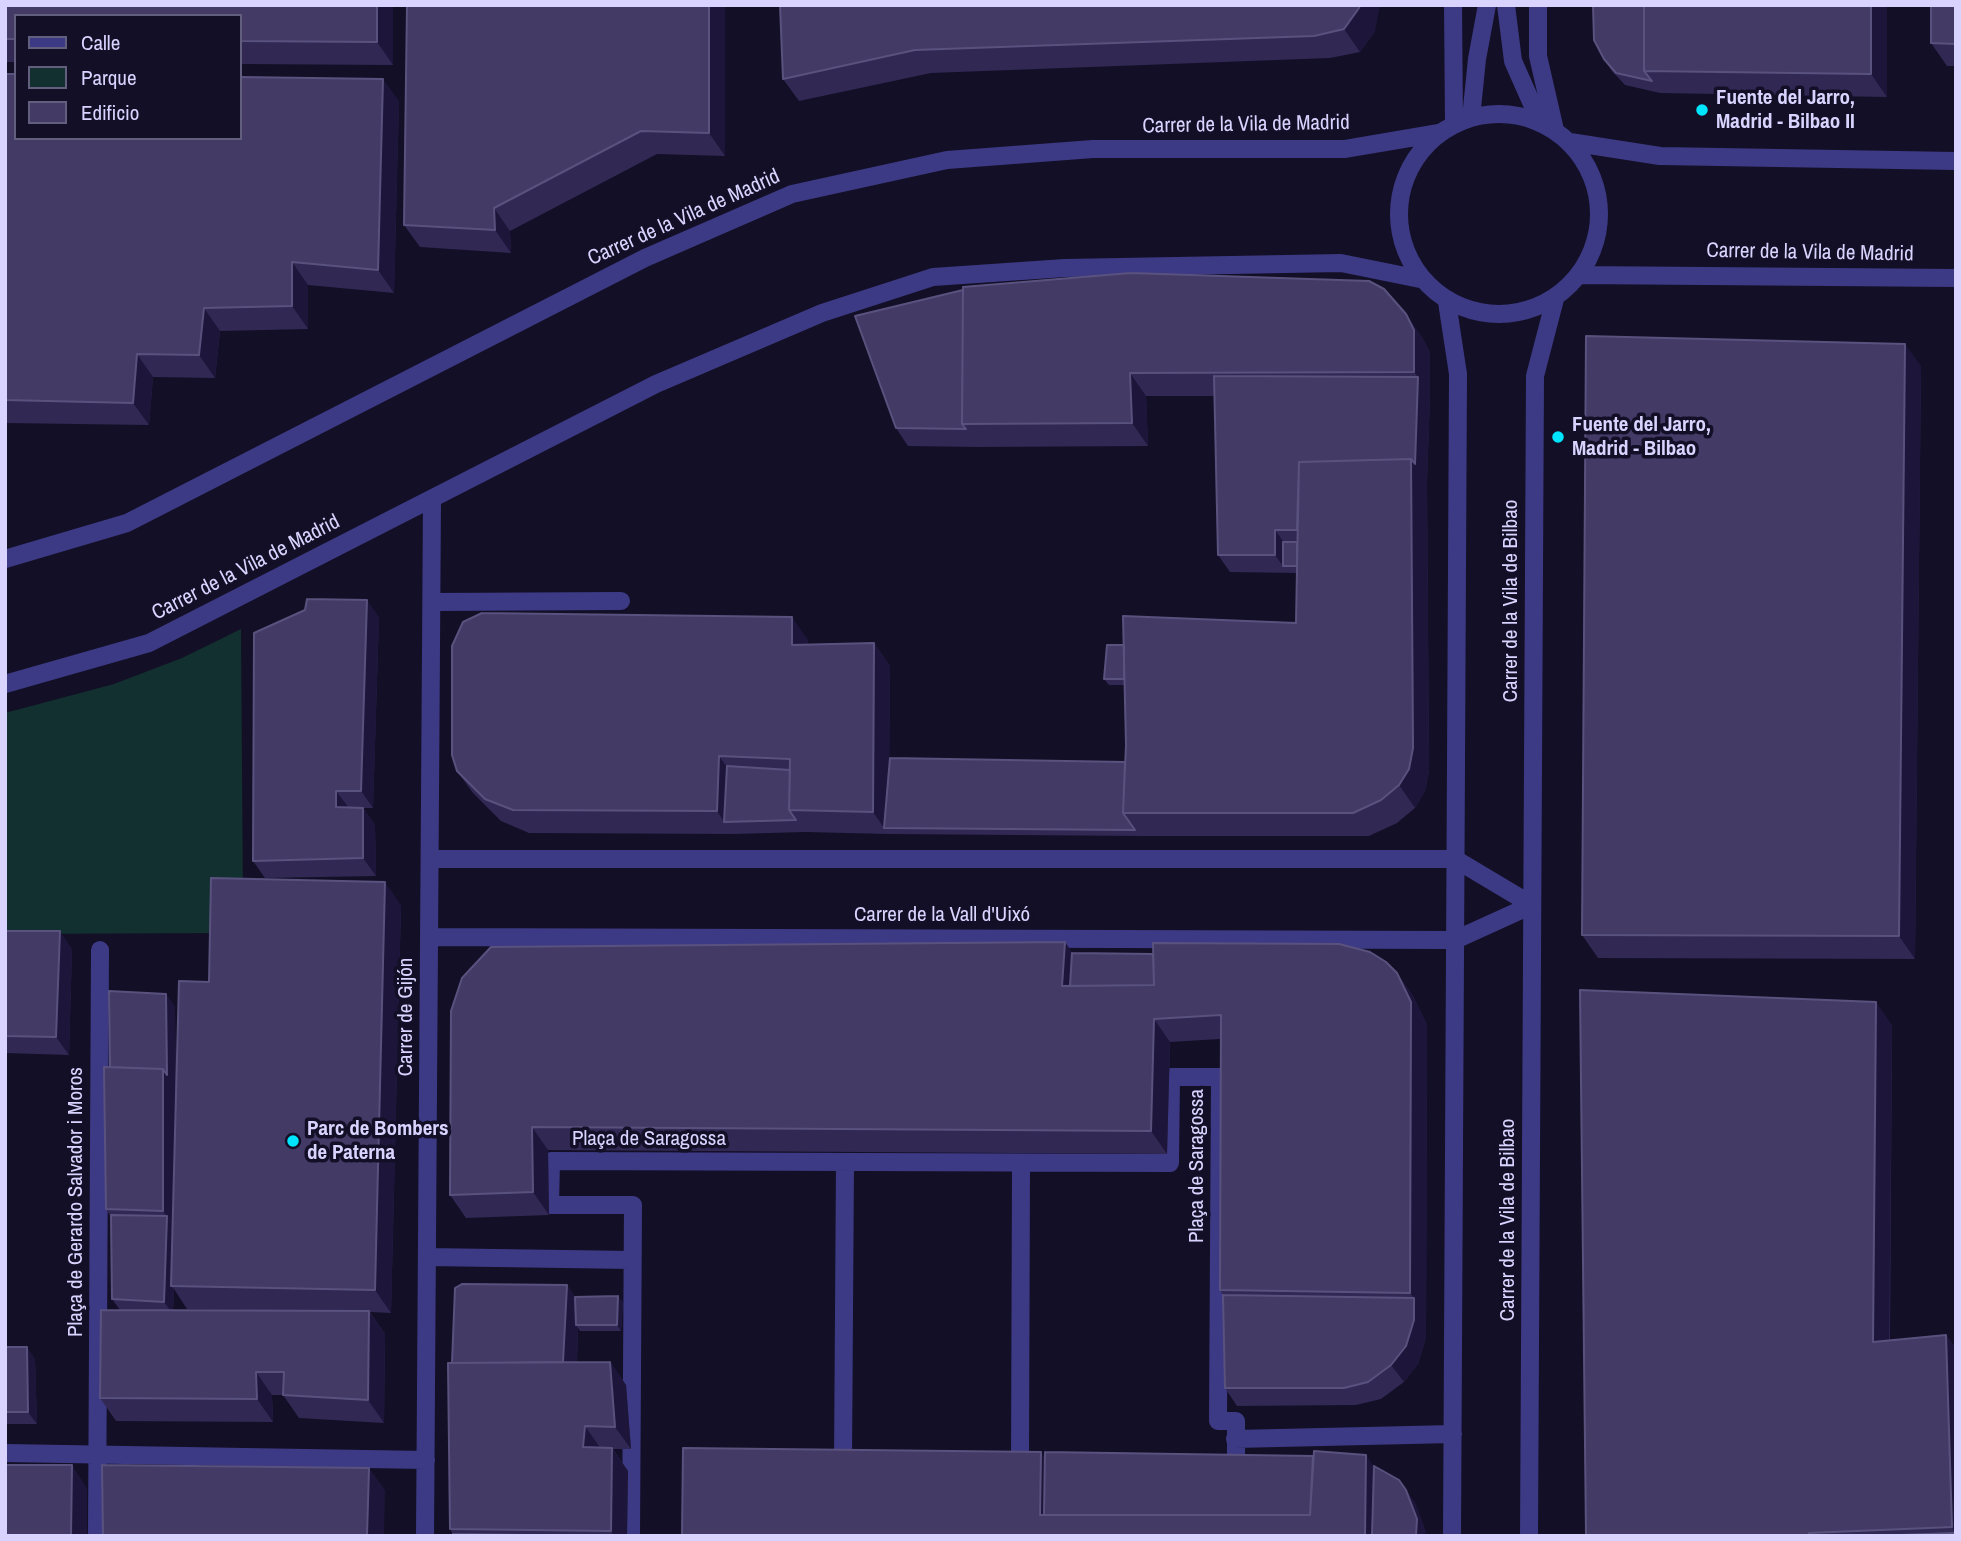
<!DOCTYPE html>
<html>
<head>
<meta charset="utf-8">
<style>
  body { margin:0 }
  #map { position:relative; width:1961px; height:1541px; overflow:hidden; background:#130f26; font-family:"Archivo Narrow",sans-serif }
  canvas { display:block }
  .frame { position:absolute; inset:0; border:7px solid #d9d4ff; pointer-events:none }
  .legend { position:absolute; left:14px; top:14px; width:228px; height:126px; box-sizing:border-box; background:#130f26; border:2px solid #625e7d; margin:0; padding:9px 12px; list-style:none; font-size:21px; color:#d9d4ff }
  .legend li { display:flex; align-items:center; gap:14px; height:35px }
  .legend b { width:35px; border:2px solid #625e7d }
</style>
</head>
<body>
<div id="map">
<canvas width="1961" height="1541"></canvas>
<div class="frame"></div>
<ul class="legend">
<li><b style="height:9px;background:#3d3a85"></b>Calle</li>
<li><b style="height:19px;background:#12302f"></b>Parque</li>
<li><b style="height:19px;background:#433a66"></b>Edificio</li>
</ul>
</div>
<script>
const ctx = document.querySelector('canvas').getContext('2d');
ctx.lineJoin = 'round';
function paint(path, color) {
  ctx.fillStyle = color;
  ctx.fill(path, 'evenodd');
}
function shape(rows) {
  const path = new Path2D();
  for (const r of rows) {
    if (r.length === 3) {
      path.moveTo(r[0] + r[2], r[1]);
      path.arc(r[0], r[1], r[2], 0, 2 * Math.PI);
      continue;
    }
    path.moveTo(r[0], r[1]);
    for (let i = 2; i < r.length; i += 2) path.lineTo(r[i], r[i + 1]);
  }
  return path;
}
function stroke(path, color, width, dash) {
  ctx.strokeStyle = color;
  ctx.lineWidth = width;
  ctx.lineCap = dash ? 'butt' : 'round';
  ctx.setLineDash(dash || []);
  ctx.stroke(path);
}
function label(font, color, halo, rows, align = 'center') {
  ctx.font = font + ' "Archivo Narrow",sans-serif';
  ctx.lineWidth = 7;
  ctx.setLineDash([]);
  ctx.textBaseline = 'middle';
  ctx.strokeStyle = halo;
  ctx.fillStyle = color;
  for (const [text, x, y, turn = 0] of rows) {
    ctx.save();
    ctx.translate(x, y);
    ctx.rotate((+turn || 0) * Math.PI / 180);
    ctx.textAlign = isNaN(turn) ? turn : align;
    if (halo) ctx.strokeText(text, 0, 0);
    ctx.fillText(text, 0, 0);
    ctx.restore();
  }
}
paint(shape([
  [241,629,243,901,227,933,5,934,5,713,114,684,182,658]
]), '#12302f');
stroke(shape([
  [1453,5,1454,124],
  [1506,5,1513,61,1540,122],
  [1538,5,1538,56,1555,130],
  [1499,214,100],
  [1471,118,1477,59,1487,5],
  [1570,142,1660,156,1956,161],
  [1580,275,1956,278],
  [1447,302,1458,374,1452,1536],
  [5,559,127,523,645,258,792,194,947,160,1093,149,1344,149,1439,133],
  [432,602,621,601],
  [5,684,149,643,656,384,822,313,933,277,1065,268,1341,263,1420,279],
  [430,859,1455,859],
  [1455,859,1532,905],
  [429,937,1455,940,1532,905],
  [427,1257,632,1260],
  [1235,1439,1453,1434],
  [5,1453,426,1460],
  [843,1461,845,1162],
  [1020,1462,1021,1163],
  [97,1536,100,950],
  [425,1536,432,499],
  [631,1536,633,1205,550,1205,551,1161,1170,1163,1171,1077,1220,1077,1218,1421,1236,1421,1236,1463,1222,1463],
  [1529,1536,1535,376,1555,299]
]), '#3d3a85', 18);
paint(shape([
  [5,5,393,5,393,65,240,64,240,16,16,16,16,62,5,62],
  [725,5,725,156,657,154,510,231,511,253,420,247,404,225],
  [780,5,1375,31,1360,52,1330,58,931,73,799,101,783,79],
  [1887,5,1887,97,1660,93,1625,85,1612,71,1604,59],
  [1956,5,1956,66,1947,66,1931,43],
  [5,74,399,101,394,293,308,285,308,329,220,331,215,378,153,377,149,425,5,423],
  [855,316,1422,337,1430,353,1430,395,1427,482,1429,771,1425,791,1415,808,1397,823,1369,836,1139,836,889,834,805,832,733,834,529,833,501,821,473,793,457,771,808,640,808,644,874,643,890,666,889,768,1125,762,1126,745,1125,685,1109,685,1104,679,1124,645,1296,623,1297,573,1230,572,1218,555,1215,396,1146,396,1148,446,978,447,908,446,896,428],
  [1921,366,1915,959,1598,958,1582,935],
  [379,617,373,808,363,808,375,825,376,876,265,878,253,861],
  [401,905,391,1313,370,1312,385,1334,384,1423,299,1418,283,1395,272,1395,273,1422,116,1421,100,1398,120,1310,112,1299,111,1217,106,1209,110,1067,175,1006,176,1105,209,982],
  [174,1289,187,1309,307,1311,173,1311],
  [5,931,72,949,69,1055,5,1053],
  [1072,953,1397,973,1413,996,1427,1025,1426,1338,1418,1364,1404,1382,1381,1399,1356,1405,1237,1406,1225,1388,1223,1295,1220,1290,1220,1039,1170,1042,1167,1154,548,1150,549,1215,466,1218,450,1195,451,1011],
  [1892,1025,1890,1340,1946,1335,1956,1349,1956,1536,1586,1536],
  [567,1285,575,1297,623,1302,621,1331,580,1331,578,1328,577,1362,610,1362,626,1385,631,1449,613,1449,628,1471,627,1536,453,1534,450,1529],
  [5,1347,35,1359,37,1424,5,1424]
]), '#312854');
paint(shape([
  [377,5,393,5,393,65,377,42],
  [709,5,725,5,725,156,709,133],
  [1360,5,1380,5,1375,31,1360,52,1344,29],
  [1871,5,1887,5,1887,97,1871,74],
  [383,79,399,101,394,293,378,270],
  [494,208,510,231,511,253,495,230],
  [292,262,308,285,308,329,292,306],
  [204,308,220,331,215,378,199,355],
  [1406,314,1422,337,1430,353,1430,395,1427,482,1429,771,1425,791,1415,808,1399,785,1411,459,1418,377,1414,372],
  [1905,344,1921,366,1915,959,1899,936],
  [137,354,153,377,149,425,133,403],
  [1130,373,1146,396,1148,446,1132,423],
  [1275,530,1288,548,1283,566,1275,555],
  [367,600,379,617,373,808,361,791],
  [792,617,808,640,808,668,792,645],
  [874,643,890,666,889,828,884,828,873,812],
  [719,756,735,778,724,822,717,811],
  [336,791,349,808,336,807],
  [363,808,375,825,376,876,363,858],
  [385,882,401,905,391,1313,375,1290],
  [60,931,72,949,69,1055,56,1037],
  [1065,942,1081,965,1079,997,1062,986],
  [1397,973,1413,996,1427,1025,1426,1338,1418,1364,1404,1382,1391,1365,1414,1298,1410,1293],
  [166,994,175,1006,175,1228,163,1211,163,1069],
  [1876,1002,1892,1025,1889,1364,1873,1342],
  [1154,1019,1170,1042,1167,1154,1151,1131],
  [532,1127,548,1150,549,1215,533,1192],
  [167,1216,175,1228,171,1286,174,1289,173,1314,164,1302],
  [567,1285,579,1303,576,1325,578,1328,576,1385,563,1368],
  [618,1296,623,1302,621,1331,617,1325],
  [369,1311,385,1334,384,1423,368,1400],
  [1946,1335,1956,1349,1956,1536,1955,1533,1952,1527],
  [27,1347,35,1359,37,1424,28,1412],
  [610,1362,626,1385,631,1449,615,1427],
  [256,1372,272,1395,273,1422,257,1399],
  [585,1426,601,1449,583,1447],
  [612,1448,628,1471,627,1536,614,1536,611,1531],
  [1041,1452,1057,1475,1056,1520,1040,1515],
  [1366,1455,1382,1478,1381,1536,1365,1536],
  [72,1465,87,1488,87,1536,71,1536],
  [369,1468,385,1490,384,1536,367,1536],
  [1406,1490,1415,1502,1426,1531,1425,1536,1416,1536]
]), '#1d163a');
const building = shape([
  [5,5,377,5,377,42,240,41,240,16,16,16,16,39,5,39,5,5],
  [407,5,709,5,709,133,641,131,494,208,495,230,404,225,407,5],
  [780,5,1360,5,1359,8,1344,29,1314,36,915,50,783,79,780,5],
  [1593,5,1644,5,1644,71,1652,81,1616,73,1604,59,1594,40,1593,5],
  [1644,5,1871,5,1871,74,1644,71,1644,5],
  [1931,5,1956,5,1956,44,1931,43,1931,5],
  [5,74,16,74,16,138,240,138,240,77,383,79,378,270,292,262,292,306,204,308,199,355,137,354,133,403,5,400,5,74],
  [1131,273,1369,281,1384,289,1406,314,1414,330,1414,372,1130,373,1132,423,962,424,963,287,1131,273],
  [963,290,962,424,966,429,896,428,855,316,963,290],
  [1586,336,1905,344,1899,936,1582,935,1586,336],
  [1214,376,1418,377,1415,464,1411,459,1299,462,1297,530,1275,530,1275,555,1218,555,1214,376],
  [1955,378,1956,378,1956,435,1955,378],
  [1411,459,1413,748,1409,769,1399,785,1381,800,1353,813,1123,813,1126,745,1123,616,1296,623,1299,462,1411,459],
  [1283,542,1297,542,1297,566,1283,566,1283,542],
  [307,599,367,600,361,791,336,791,336,807,363,808,363,858,253,861,254,633,305,610,307,599],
  [482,613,792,617,792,645,874,643,873,812,789,810,790,759,719,756,717,811,513,810,485,799,457,771,452,755,452,646,463,622,482,613],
  [1107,645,1124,645,1124,679,1104,679,1107,645],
  [890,758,1125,762,1123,813,1135,830,884,828,890,758],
  [727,766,790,770,789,810,796,820,724,822,727,766],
  [211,878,385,882,375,1290,171,1286,179,981,209,982,211,878],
  [5,931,60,931,56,1037,5,1036,5,931],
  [1065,942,1062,986,1154,985,1153,943,1339,944,1370,952,1386,962,1397,973,1411,1002,1410,1293,1220,1290,1221,1015,1154,1019,1151,1131,532,1127,533,1192,450,1195,451,1011,462,978,491,947,1065,942],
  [1072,953,1153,954,1154,985,1070,986,1072,953],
  [1580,990,1876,1002,1873,1342,1946,1335,1952,1527,1809,1533,1809,1536,1586,1536,1580,990],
  [109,991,166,994,167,1075,163,1069,110,1067,109,991],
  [104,1067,163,1069,163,1211,106,1209,104,1067],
  [111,1215,167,1216,164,1302,112,1299,111,1215],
  [462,1284,567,1285,563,1362,452,1363,455,1288,462,1284],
  [1223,1295,1414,1298,1414,1320,1406,1346,1391,1365,1368,1382,1344,1388,1225,1388,1223,1295],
  [618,1296,617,1325,576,1325,575,1297,618,1296],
  [101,1310,369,1311,368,1400,283,1395,284,1372,256,1372,257,1399,100,1398,101,1310],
  [5,1347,27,1347,28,1412,5,1412,5,1347],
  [610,1362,615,1427,585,1426,583,1447,612,1448,611,1531,450,1529,448,1363,610,1362],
  [683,1448,1041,1452,1040,1515,1310,1515,1314,1451,1366,1455,1365,1536,682,1536,683,1448],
  [1045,1452,1313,1456,1310,1515,1044,1515,1045,1452],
  [5,1465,72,1465,71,1536,5,1536,5,1465],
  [102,1465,369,1468,367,1536,103,1536,102,1465],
  [1374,1466,1399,1480,1406,1490,1417,1519,1416,1536,1372,1536,1374,1466],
  [1955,1533,1955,1536,1871,1536,1955,1533],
  [453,1534,598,1536,454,1536,453,1534]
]);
paint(building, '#433a66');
stroke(building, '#5a527e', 2);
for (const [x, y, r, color] of [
  [1702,110,7,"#00e5ff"],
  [1558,437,7,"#00e5ff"],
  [293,1141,7,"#00e5ff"]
]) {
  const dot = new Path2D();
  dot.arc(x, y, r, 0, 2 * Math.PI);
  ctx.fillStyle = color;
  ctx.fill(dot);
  stroke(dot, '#130f26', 2.5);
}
label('bold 21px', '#d9d4ff', '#130f26', [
  ["Fuente del Jarro,",1716,98],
  ["Madrid - Bilbao II",1716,122],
  ["Fuente del Jarro,",1572,425],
  ["Madrid - Bilbao",1572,449],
  ["Parc de Bombers",307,1129],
  ["de Paterna",307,1153]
], 'left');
label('21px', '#d9d4ff', '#130f26', [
  ["Carrer de la Vila de Madrid",1246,125,-1],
  ["Carrer de la Vila de Madrid",684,218,-24],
  ["Carrer de la Vila de Madrid",1810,253,1],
  ["Carrer de la Vila de Madrid",246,568,-27],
  ["Carrer de la Vila de Bilbao",1511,601,-90],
  ["Carrer de la Vall d'Uixó",942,915],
  ["Carrer de Gijón",406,1017,-90],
  ["Plaça de Saragossa",649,1139],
  ["Plaça de Saragossa",1197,1166,-90],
  ["Plaça de Gerardo Salvador i Moros",76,1202,-90],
  ["Carrer de la Vila de Bilbao",1508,1220,-90]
]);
</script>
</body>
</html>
